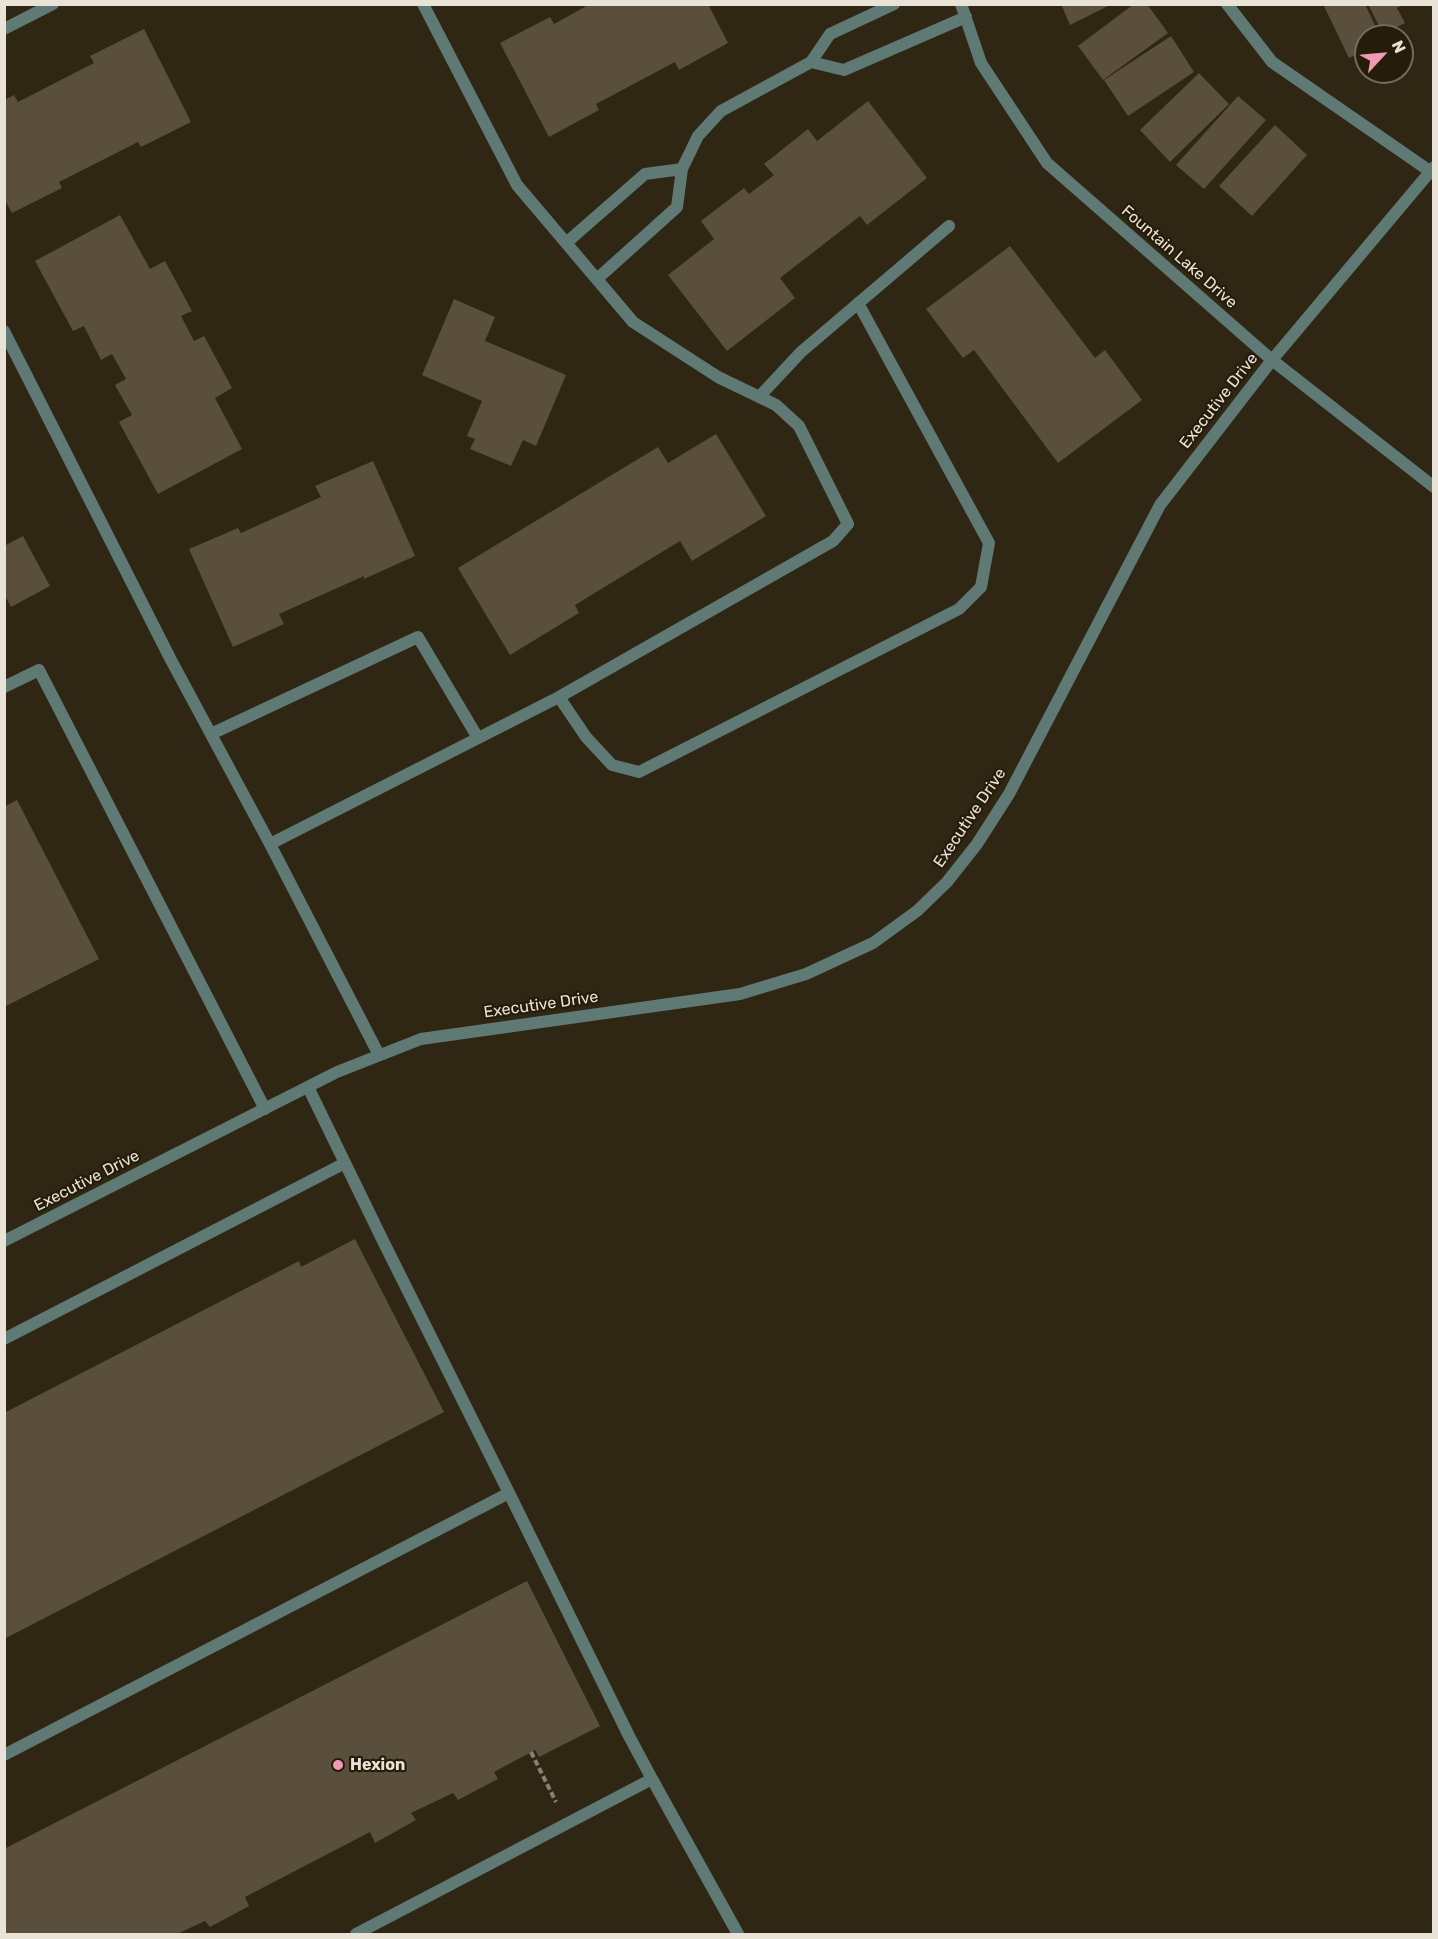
<!DOCTYPE html>
<html>
<head>
<meta charset="utf-8">
<style>
  body { margin:0 }
  #map { position:relative; width:1438px; height:1939px; overflow:hidden; background:#2f2613; font-family:Rubik,sans-serif }
  canvas { display:block }
  .frame { position:absolute; inset:0; border:6px solid #e9e2d7; pointer-events:none }
  .north { position:absolute; left:1354px; top:24px; width:60px; height:60px; box-sizing:border-box; background:#251c0a; border:2px solid #736b5c; border-radius:50%; rotate:64deg; font-size:16px; font-weight:700; line-height:24px; text-align:center; color:#e9e2d7 }
  .north::after { content:''; display:block; margin:auto; width:21px; height:27px; background:#f19ab3; clip-path:polygon(50% 0,100% 100%,50% 72%,0 100%) }
</style>
</head>
<body>
<div id="map">
<canvas width="1438" height="1939"></canvas>
<div class="frame"></div>
<div class="north">N</div>
</div>
<script>
const ctx = document.querySelector('canvas').getContext('2d');
ctx.lineJoin = 'round';
function paint(path, color) {
  ctx.fillStyle = color;
  ctx.fill(path, 'evenodd');
}
function shape(rows) {
  const path = new Path2D();
  for (const r of rows) {
    path.moveTo(r[0], r[1]);
    for (let i = 2; i < r.length; i += 2) path.lineTo(r[i], r[i + 1]);
  }
  return path;
}
function stroke(path, color, width, dash) {
  ctx.strokeStyle = color;
  ctx.lineWidth = width;
  ctx.lineCap = dash ? 'butt' : 'round';
  ctx.setLineDash(dash || []);
  ctx.stroke(path);
}
function label(font, color, halo, rows, align = 'center') {
  ctx.font = font + ' Rubik,sans-serif';
  ctx.lineWidth = 4.5;
  ctx.setLineDash([]);
  ctx.textBaseline = 'middle';
  ctx.strokeStyle = halo;
  ctx.fillStyle = color;
  for (const [text, x, y, turn = 0] of rows) {
    ctx.save();
    ctx.translate(x, y);
    ctx.rotate((+turn || 0) * Math.PI / 180);
    ctx.textAlign = isNaN(turn) ? turn : align;
    if (halo) ctx.strokeText(text, 0, 0);
    ctx.fillText(text, 0, 0);
    ctx.restore();
  }
}
paint(shape([
  [590,4,708,4,728,43,679,70,675,62,596,104,599,110,549,137,500,43,550,17,554,24],
  [1061,4,1112,4,1070,25],
  [1134,4,1147,4,1168,33,1103,80,1078,46],
  [1323,4,1365,4,1380,36,1366,36,1366,50,1349,58],
  [1368,4,1404,4,1397,8,1405,23,1383,34],
  [144,29,191,122,141,147,138,142,59,182,62,188,12,213,4,199,4,100,14,95,18,102,94,63,90,56],
  [1171,36,1194,72,1128,116,1104,80],
  [1199,73,1229,104,1170,162,1140,130],
  [1238,96,1266,120,1204,189,1176,165],
  [868,101,927,178,867,225,860,216,780,278,795,298,727,351,668,275,714,239,701,221,744,188,749,194,774,175,764,164,808,129,817,141],
  [1275,125,1307,155,1252,216,1219,186],
  [120,215,150,269,165,261,192,311,181,316,194,341,204,336,232,388,215,398,242,449,158,494,119,422,132,415,115,385,126,379,112,354,101,360,84,326,73,331,35,261],
  [1010,246,1095,358,1105,350,1142,400,1058,463,974,350,963,358,926,309],
  [454,299,495,317,485,341,566,375,536,446,523,440,511,466,470,449,475,439,467,436,482,401,422,375],
  [716,434,766,516,692,561,680,541,575,605,579,613,510,655,458,568,658,447,668,463],
  [373,461,415,556,364,579,364,576,279,614,284,624,233,647,189,549,238,528,241,533,321,497,315,486],
  [23,536,50,586,11,607,4,594,4,546],
  [17,800,99,959,4,1007,4,807],
  [355,1239,444,1412,4,1639,4,1413,299,1261,301,1267],
  [527,1581,600,1726,539,1757,535,1750,494,1772,498,1779,458,1800,453,1793,411,1813,416,1820,375,1843,370,1832,245,1897,249,1906,210,1927,205,1921,177,1934,4,1934,4,1849]
]), '#5a4f3c');
stroke(shape([
  [531,1752,556,1802]
]), '#898172', 4, [6, 3]);
stroke(shape([
  [894,4,830,34,811,62,844,70,966,17],
  [4,29,53,4],
  [682,169,698,136,721,111,811,62],
  [566,243,645,174,682,169,677,207,597,279],
  [4,331,171,660,270,844,379,1055],
  [759,397,801,352,949,226],
  [4,687,39,670,265,1109],
  [559,697,586,737,612,765,639,772,959,609,981,587,989,543,858,303],
  [211,734,418,637,478,738],
  [270,844,559,697,833,541,848,524,799,426,776,405,718,377,633,322,517,185,423,4],
  [4,1339,345,1163],
  [4,1755,509,1493,384,1243,308,1087],
  [652,1779,738,1934],
  [356,1934,652,1779,629,1736,509,1493]
]), '#5f7975', 12);
stroke(shape([
  [961,4,981,63,1047,163,1272,360,1434,487],
  [1227,4,1272,62,1434,174],
  [4,1241,337,1072,421,1039,740,994,806,974,873,943,917,911,947,882,977,844,1009,794,1160,505,1272,360,1434,167]
]), '#5f7975', 12);
for (const [x, y, r, color] of [
  [338,1765,6,"#f19ab3"]
]) {
  const dot = new Path2D();
  dot.arc(x, y, r, 0, 2 * Math.PI);
  ctx.fillStyle = color;
  ctx.fill(dot);
  stroke(dot, '#251c0a', 2);
}
label('16px', '#e9e2d7', '#251c0a', [
  ["Fountain Lake Drive",1179,257,41],
  ["Executive Drive",1219,401,-52],
  ["Executive Drive",970,818,-56],
  ["Executive Drive",541,1005,-8],
  ["Executive Drive",87,1181,-27]
]);
label('bold 16px', '#e9e2d7', '#251c0a', [
  ["Hexion",350,1765]
], 'left');
</script>
</body>
</html>
